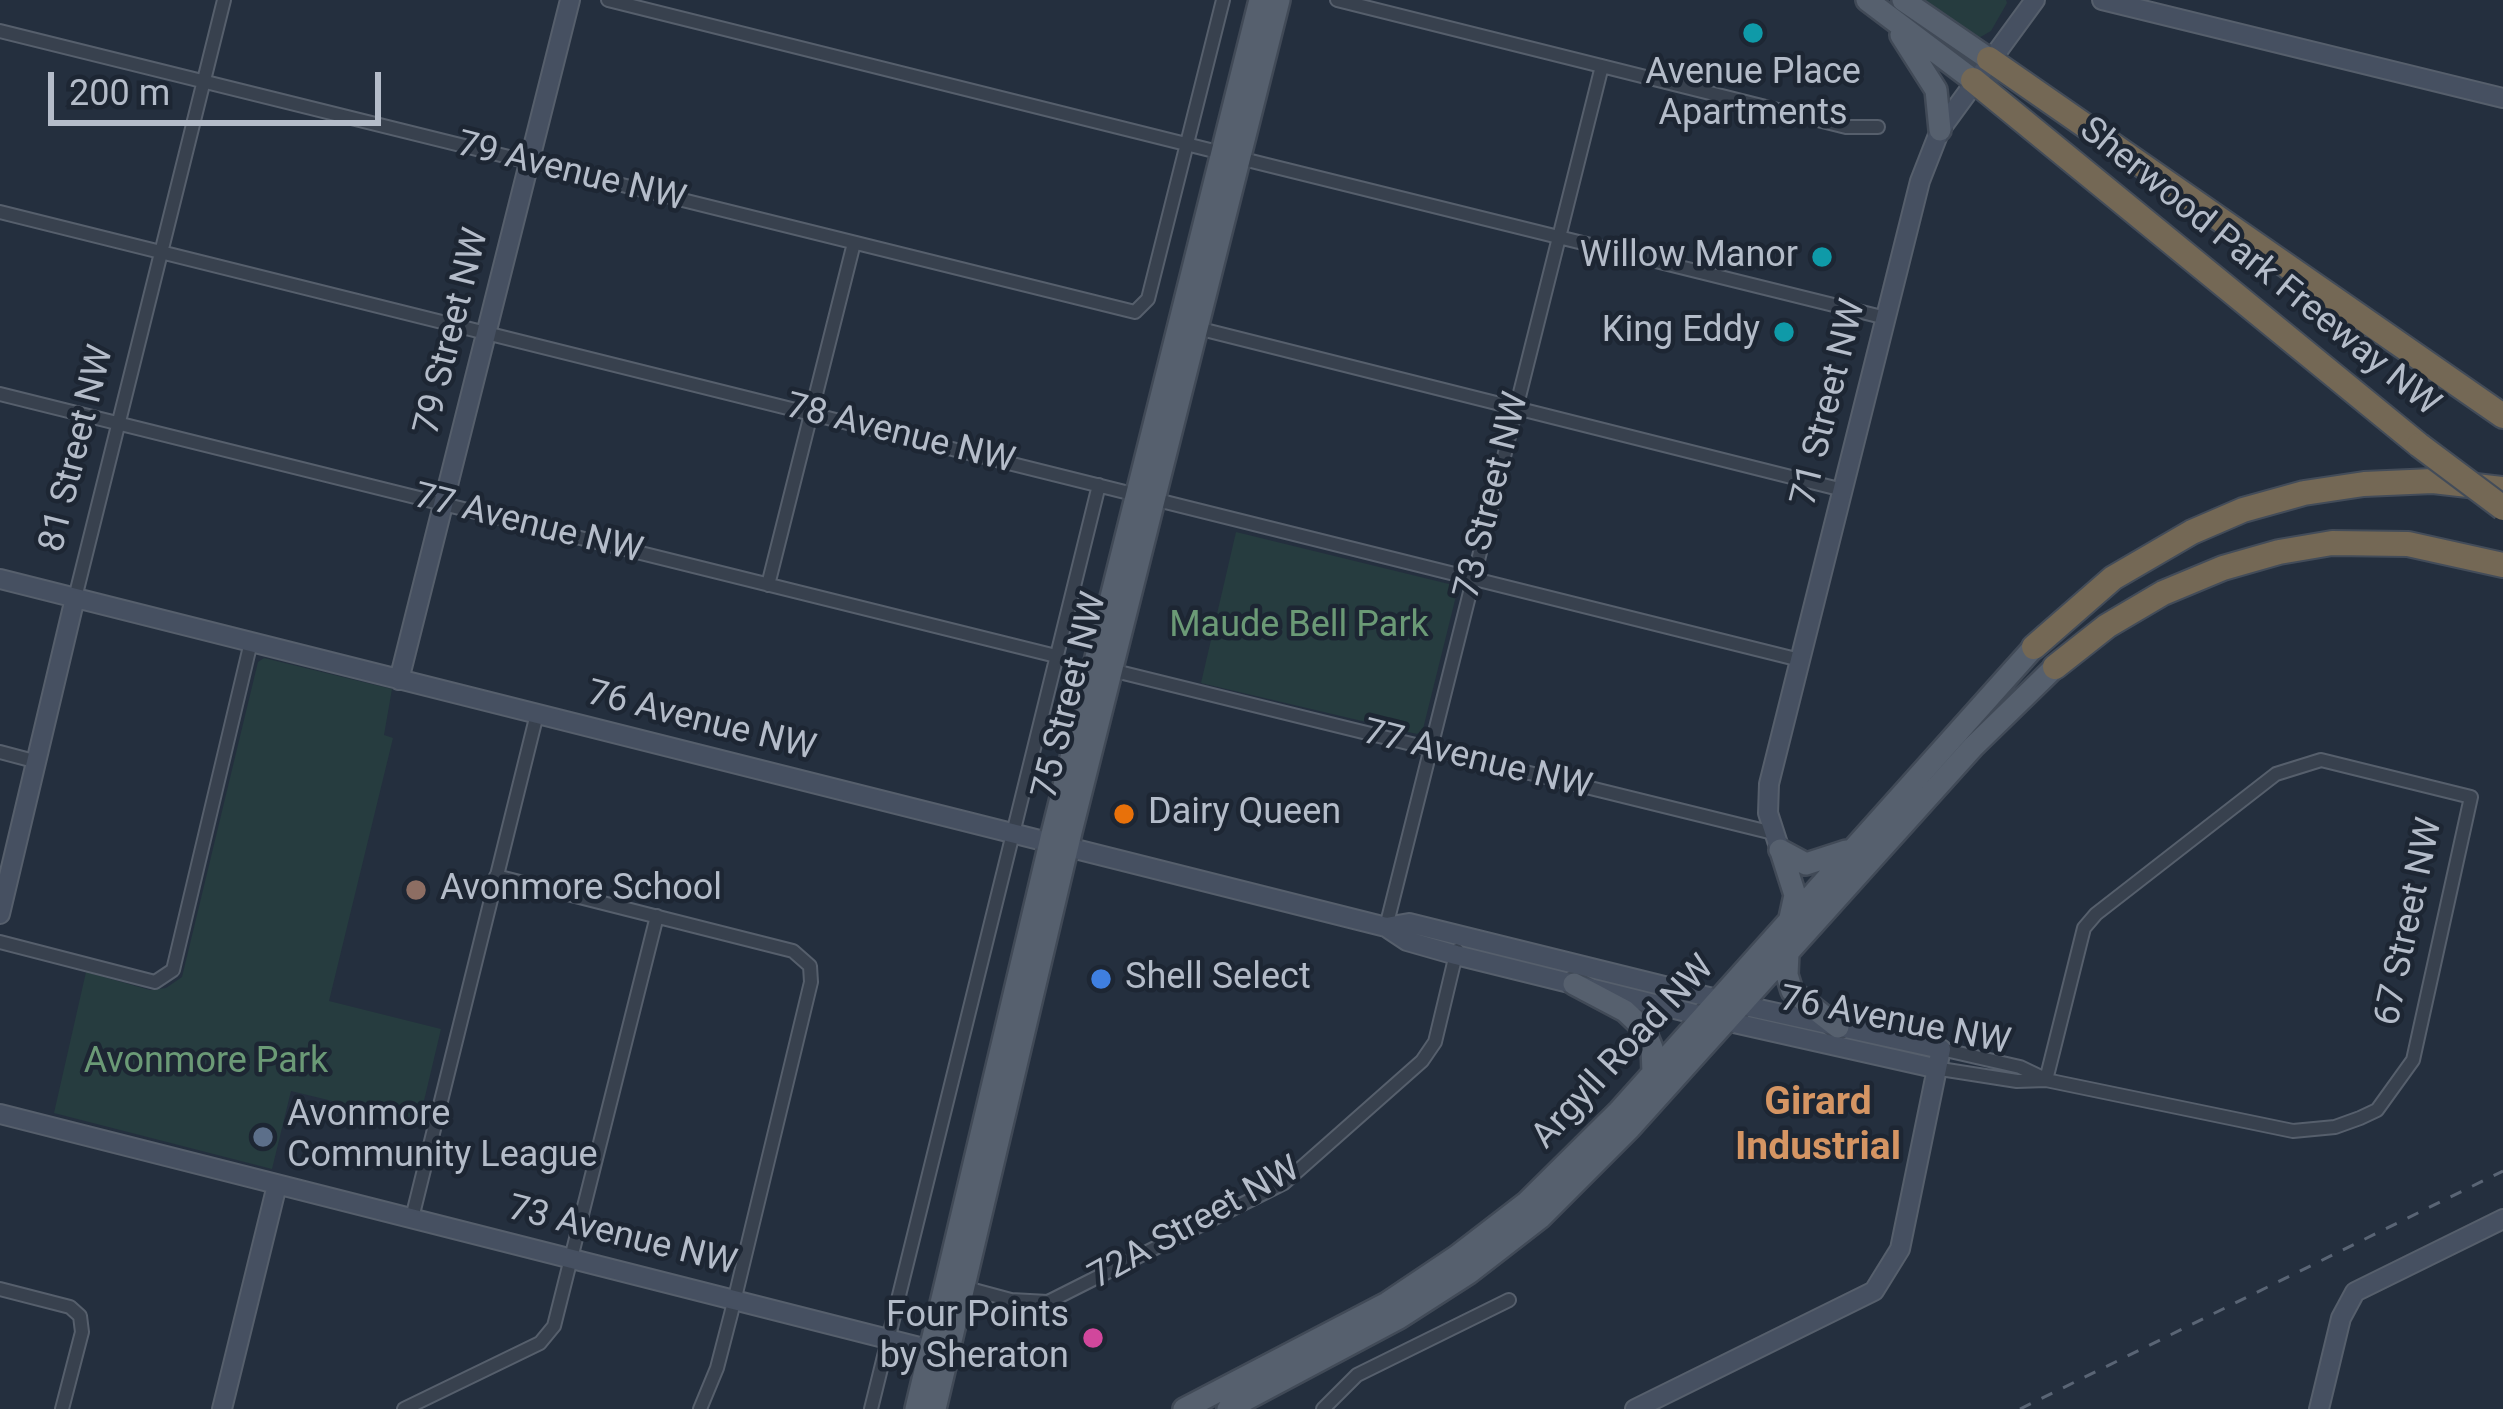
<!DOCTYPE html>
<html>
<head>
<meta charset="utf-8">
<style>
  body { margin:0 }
  #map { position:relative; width:2503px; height:1409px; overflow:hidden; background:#242f3e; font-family:Roboto,sans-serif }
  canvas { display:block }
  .scale { position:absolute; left:48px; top:72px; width:333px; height:54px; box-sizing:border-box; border:6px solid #b4bcc9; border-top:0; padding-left:15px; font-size:36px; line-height:42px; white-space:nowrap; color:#b4bcc9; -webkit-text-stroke:9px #1d2633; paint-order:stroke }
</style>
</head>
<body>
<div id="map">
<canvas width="2503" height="1409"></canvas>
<div class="scale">200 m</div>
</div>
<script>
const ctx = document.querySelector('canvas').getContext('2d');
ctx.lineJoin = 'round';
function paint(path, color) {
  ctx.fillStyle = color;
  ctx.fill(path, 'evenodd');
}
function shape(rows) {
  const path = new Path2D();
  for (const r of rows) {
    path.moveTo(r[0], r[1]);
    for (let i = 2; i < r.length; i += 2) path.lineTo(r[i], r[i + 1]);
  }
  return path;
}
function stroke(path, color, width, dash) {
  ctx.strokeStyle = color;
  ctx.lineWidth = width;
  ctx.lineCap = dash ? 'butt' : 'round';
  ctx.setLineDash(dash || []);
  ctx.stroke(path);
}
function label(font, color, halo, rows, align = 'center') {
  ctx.font = font + ' Roboto,sans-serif';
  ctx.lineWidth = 9;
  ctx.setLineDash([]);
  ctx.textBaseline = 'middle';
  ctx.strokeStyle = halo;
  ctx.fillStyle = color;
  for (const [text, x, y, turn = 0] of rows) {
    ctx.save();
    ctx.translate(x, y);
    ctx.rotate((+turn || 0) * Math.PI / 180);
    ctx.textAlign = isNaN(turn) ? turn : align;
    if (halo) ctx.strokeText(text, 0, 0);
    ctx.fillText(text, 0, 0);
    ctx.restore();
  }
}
paint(shape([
  [1918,0,2006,0,2007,3,1991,31,1977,39],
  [1236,532,1453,585,1457,592,1423,729,1417,734,1201,683],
  [264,658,392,689,384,735,393,738,329,1001,441,1029,419,1122,291,1091,272,1169,54,1113,86,972,150,990,166,988,182,977,258,662]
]), '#263c3f');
const street = shape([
  [608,0,1222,153],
  [1337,0,1846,127,1878,127],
  [0,31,1135,312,1148,299,1223,0],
  [1239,158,1886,318],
  [0,212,1800,660],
  [1197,328,1843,490],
  [0,394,1056,656],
  [768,585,854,243],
  [75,598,224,0],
  [1111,670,1773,833],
  [0,752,34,761],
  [496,876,793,951,810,966,811,982,731,1314,717,1368,700,1409],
  [1386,927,1602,66],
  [0,942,155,982,173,970,251,642],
  [1941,1049,2020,1067,2045,1079],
  [1934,1068,2017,1081,2046,1080,2293,1131,2335,1127,2360,1118,2377,1110,2413,1060,2471,797,2321,760,2276,774,2096,914,2084,928,2046,1080],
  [412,1218,537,714],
  [959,1286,1011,1300,1048,1302,1284,1183,1422,1061,1435,1042,1457,950],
  [0,1289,70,1307,80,1316,82,1332,62,1409],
  [404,1409,540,1343,554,1326,657,916],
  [871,1409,1099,485],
  [1323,1409,1357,1375,1509,1300]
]);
const secondary = shape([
  [2102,0,2503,98],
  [0,579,1386,927,1407,941,1456,955,1703,1016,1934,1068],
  [399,680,570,0],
  [1780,850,1768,813,1769,784,1920,181,1940,130,2035,0],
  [0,914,75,598],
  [1386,927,1409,923,1741,1005,1941,1049,1900,1249,1874,1291,1635,1409],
  [0,1114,943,1353],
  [222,1409,277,1185],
  [2319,1409,2341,1318,2355,1292,2503,1219]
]);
const primary = shape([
  [1867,0,1973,80],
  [1903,0,1989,59],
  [1901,35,1936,90,1940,130],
  [1780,850,1806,864,1846,851],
  [1781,851,1795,895,1790,918],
  [1788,953,1787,975,1792,991,1838,1027],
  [1574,984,1625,1011,1644,1029,1652,1048,1653,1073],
  [916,1409,1053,830,1260,0],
  [935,1409,1071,832,1279,0],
  [1184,1409,1387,1303,1457,1256,1527,1202,1619,1111,2034,647],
  [1228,1409,1399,1318,1469,1273,1540,1218,1630,1128,1973,747,2055,667]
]);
const highway = shape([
  [1989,59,2503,416],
  [1973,80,2419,445],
  [2034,647,2113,578,2192,532,2243,510,2304,493,2364,484,2433,481,2503,489],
  [2055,667,2107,626,2163,593,2223,568,2279,552,2332,543,2408,544,2503,565]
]);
stroke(street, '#565f6c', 16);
stroke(secondary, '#565f6c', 22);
stroke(primary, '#414a57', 26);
stroke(highway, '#434c59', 28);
stroke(street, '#38414e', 12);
stroke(secondary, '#465061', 18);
stroke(primary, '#56606e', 21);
stroke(highway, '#746855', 24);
stroke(shape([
  [2020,1409,2503,1171]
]), '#5a6575', 3, [12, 12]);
const highwayBridge = shape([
  [2419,445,2503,508]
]);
stroke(highwayBridge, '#434c59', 28, []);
stroke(highwayBridge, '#746855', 24);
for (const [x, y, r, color] of [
  [1753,33,12,"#0f9aa8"],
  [1822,257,12,"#0f9aa8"],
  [1784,332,12,"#0f9aa8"],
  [1124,814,12,"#e8710a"],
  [416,890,12,"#8d6e63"],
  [1101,979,12,"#3f7fe0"],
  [263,1137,12,"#5c6f8a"],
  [1093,1338,12,"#d1479c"]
]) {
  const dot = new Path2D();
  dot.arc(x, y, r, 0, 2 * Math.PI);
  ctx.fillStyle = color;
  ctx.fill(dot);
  stroke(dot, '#1d2633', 4.5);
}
label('36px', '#b4bcc9', '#1d2633', [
  ["Avenue Place",1753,74,"center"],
  ["Apartments",1753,115,"center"],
  ["Willow Manor",1798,257,"right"],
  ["King Eddy",1760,332,"right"],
  ["Dairy Queen",1148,814],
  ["Avonmore School",440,890],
  ["Shell Select",1125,979],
  ["Avonmore",287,1116],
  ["Community League",287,1157],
  ["Four Points",1069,1317,"right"],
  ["by Sheraton",1069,1358,"right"]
], 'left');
label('36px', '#b4bcc9', '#1d2633', [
  ["79 Avenue NW",571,173,14],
  ["Sherwood Park Freeway NW",2259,268,39],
  ["79 Street NW",453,332,-76],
  ["71 Street NW",1830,403,-76],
  ["78 Avenue NW",900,435,14],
  ["81 Street NW",78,449,-76],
  ["73 Street NW",1493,496,-76],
  ["77 Avenue NW",528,525,14],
  ["75 Street NW",1071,696,-76],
  ["76 Avenue NW",701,722,14],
  ["77 Avenue NW",1477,761,14],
  ["67 Street NW",2410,922,-78],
  ["76 Avenue NW",1895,1022,11],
  ["Argyll Road NW",1624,1053,-47],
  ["72A Street NW",1195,1224,-29],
  ["73 Avenue NW",622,1237,14]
]);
label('36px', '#6b9a76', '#1d2633', [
  ["Maude Bell Park",1299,627],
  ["Avonmore Park",206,1063]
]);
label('bold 39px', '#d59563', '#1d2633', [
  ["Girard",1818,1104],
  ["Industrial",1818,1149]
]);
</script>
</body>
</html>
